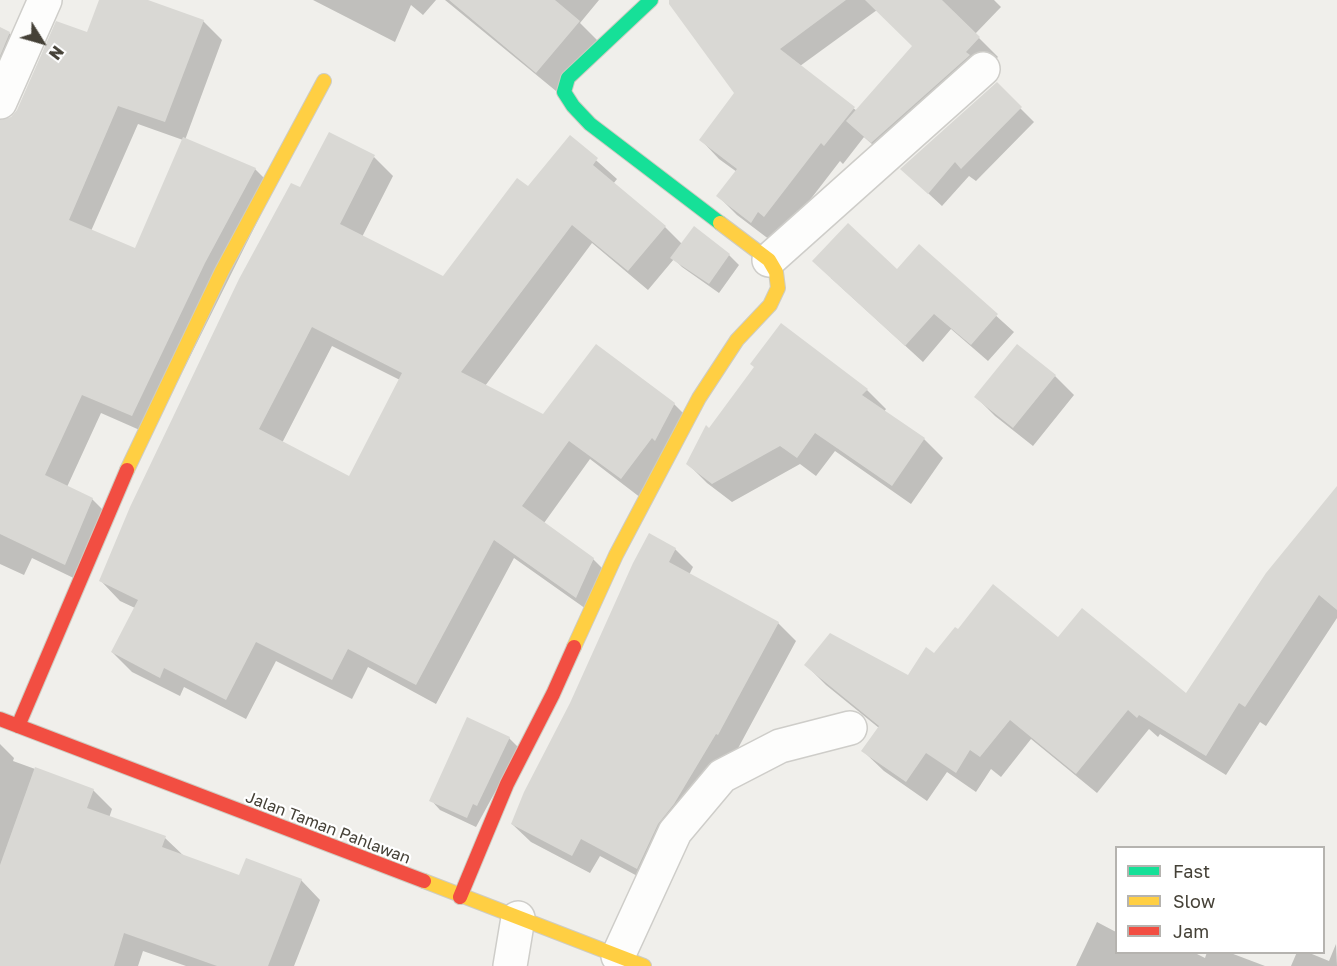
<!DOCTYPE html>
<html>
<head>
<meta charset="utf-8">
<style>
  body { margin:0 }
  #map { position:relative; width:1337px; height:966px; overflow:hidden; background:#f0efeb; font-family:"Golos Text",sans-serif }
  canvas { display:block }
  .legend { position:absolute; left:1115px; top:846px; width:210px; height:108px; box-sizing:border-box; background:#fff; border:2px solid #b5b3af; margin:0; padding:8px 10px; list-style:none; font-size:18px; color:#454137 }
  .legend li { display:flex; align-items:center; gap:12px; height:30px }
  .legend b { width:30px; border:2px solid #b5b3af }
  .north { position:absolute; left:12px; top:12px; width:60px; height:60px; -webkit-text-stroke:4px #fff; paint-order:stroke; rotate:127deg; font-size:16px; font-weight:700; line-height:24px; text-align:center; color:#454137 }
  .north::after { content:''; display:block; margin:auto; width:21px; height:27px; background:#454137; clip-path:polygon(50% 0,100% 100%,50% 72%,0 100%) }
</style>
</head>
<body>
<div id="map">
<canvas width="1337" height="966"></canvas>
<ul class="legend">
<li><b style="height:8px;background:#16e098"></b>Fast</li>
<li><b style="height:8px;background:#ffcf43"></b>Slow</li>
<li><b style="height:8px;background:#f24e42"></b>Jam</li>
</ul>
<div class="north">N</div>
</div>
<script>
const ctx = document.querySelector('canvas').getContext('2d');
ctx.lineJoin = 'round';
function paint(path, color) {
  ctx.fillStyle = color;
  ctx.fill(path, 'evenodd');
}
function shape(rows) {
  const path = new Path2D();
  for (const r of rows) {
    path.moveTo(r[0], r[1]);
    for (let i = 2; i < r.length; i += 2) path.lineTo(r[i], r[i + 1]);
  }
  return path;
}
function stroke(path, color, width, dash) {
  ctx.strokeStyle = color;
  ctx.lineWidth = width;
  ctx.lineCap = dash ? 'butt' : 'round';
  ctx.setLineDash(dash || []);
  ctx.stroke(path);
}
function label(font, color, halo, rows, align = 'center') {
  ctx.font = font + ' "Golos Text",sans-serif';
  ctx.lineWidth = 4.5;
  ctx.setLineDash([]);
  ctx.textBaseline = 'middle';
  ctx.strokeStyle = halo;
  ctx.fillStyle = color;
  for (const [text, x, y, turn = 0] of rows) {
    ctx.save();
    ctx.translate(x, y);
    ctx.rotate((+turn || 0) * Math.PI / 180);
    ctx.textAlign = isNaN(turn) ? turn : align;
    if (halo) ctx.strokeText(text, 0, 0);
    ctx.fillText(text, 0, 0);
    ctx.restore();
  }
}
paint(shape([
  [100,0,144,0,203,21,222,40,185,140,255,169,274,188,151,435,101,413,67,487,92,499,111,518,84,583,32,558,24,575,0,564,0,171,88,34],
  [138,124,183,140,136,250,91,231],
  [313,0,436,0,423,15,411,5,395,42],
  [445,0,599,0,580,23,598,41,556,91],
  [681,0,994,0,1001,7,975,34,998,57,891,161,864,137,843,164,840,161,783,235,778,229,770,240,737,215,718,196,737,172,719,159,701,140,736,93],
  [877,10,914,46,857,111,800,66],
  [0,28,9,33,29,52,0,82],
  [996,84,1034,122,976,181,969,176,942,206,916,182],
  [570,137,617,179,613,184,665,227,682,244,729,255,739,265,719,293,682,267,674,259,648,290,592,243,485,386,544,416,674,404,694,424,641,498,590,459,544,523,593,559,613,579,596,616,514,558,436,704,368,667,352,699,276,661,246,719,184,687,180,696,132,672,112,652,135,608,120,601,101,581,301,189,374,157,393,176,362,237,444,278,528,188],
  [332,346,400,380,350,478,282,443],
  [919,246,1014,332,988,361,951,329,923,362,831,278,898,271],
  [1055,376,1074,395,1033,446,995,416,976,397],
  [867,390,886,409,884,412,924,439,943,458,911,504,835,451,816,476,800,464,732,502,707,483,687,463,709,430],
  [1337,488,1337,618,1266,726,1260,722,1226,775,1160,734,1158,737,1149,729,1097,793,1031,739,1001,777,991,769,976,792,947,772,927,801,884,771,863,751,879,728,826,685,806,665,908,677,934,655,1058,639,1187,696],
  [675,549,693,567,689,575,778,623,796,641,736,752,656,886,600,856,590,873,531,842,512,824],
  [509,738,519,748,476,827,440,810,431,800],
  [0,744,14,758,13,761,93,790,112,809,109,818,165,838,185,857,240,877,301,880,320,900,294,966,186,966,143,951,138,966,0,966],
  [1097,922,1116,932,1116,952,1193,952,1205,958,1207,952,1228,952,1265,966,1076,966],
  [1336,944,1337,966,1291,966,1297,952,1307,952,1329,961]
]), '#0003');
paint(shape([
  [99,0,148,0,204,20,165,122,118,106,69,220,135,248,183,137,256,168,205,263,132,416,82,395,45,475,93,498,65,565,0,534,0,120,11,117,17,110,56,21,87,32],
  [449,0,555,0,580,21,536,73],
  [669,0,846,0,780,49,855,107,824,146,821,143,764,217,758,212,751,223,716,196,737,169,699,140,734,93,669,4],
  [865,0,942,0,980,37,966,52,970,55,871,143,846,121,912,46],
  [0,27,10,32,0,56],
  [997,82,1022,107,961,169,955,162,928,194,900,169],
  [329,132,375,155,340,224,443,276,517,178,528,186,570,135,598,158,593,165,666,226,628,271,572,225,461,372,543,414,596,344,675,403,655,441,652,438,621,479,569,441,522,506,594,558,576,598,494,540,416,685,348,649,332,680,256,642,226,700,164,668,160,678,111,652,138,600,99,581,130,507,239,279,291,183,300,187],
  [312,327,402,373,349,476,259,429],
  [848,223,897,269,919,244,998,314,971,345,934,314,905,346,812,261],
  [694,226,730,254,709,284,670,258],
  [781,323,868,389,862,395,925,438,892,486,815,433,797,458,780,446,712,484,686,464,706,425,709,428,754,367,750,364],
  [1017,344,1056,375,1013,428,974,397],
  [1337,486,1337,610,1319,595,1245,707,1239,703,1206,756,1139,715,1137,718,1128,710,1076,774,1010,720,980,757,970,750,956,773,926,753,906,782,861,751,879,726,804,665,830,633,908,675,926,647,934,653,955,627,958,629,993,584,1058,637,1082,608,1186,693,1266,573],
  [649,533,676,548,669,562,779,622,718,735,716,734,674,804,658,824,637,869,581,839,572,856,511,824,524,792,570,703,633,563],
  [467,717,510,737,477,806,473,804,467,818,429,801],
  [35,767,94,789,87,808,166,836,162,847,239,875,246,858,302,879,268,966,217,966,124,933,114,966,0,966,0,865]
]), '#d9d8d4');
const street = shape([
  [0,102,45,0],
  [769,260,983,69],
  [618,956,675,832,722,776,780,746,850,728],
  [510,966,518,918]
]);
const fast = shape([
  [651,0,568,78,564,92,573,106,590,124,720,223]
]);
const slow = shape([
  [127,470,222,271,324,81],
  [574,647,616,555,699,398,737,340,770,305,778,288,776,272,769,260,720,223],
  [424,881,644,966]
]);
const jam = shape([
  [0,719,424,881],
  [18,726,127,470],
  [460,897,507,784,553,694,574,647]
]);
stroke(street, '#cecdc9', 36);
stroke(fast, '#ceccc2', 16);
stroke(slow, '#ceccc2', 16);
stroke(jam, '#ceccc2', 16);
stroke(street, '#fdfdfc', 33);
stroke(fast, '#16e098', 14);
stroke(slow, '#ffcf43', 14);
stroke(jam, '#f24e42', 14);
label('16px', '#454137', '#fff', [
  ["Jalan Taman Pahlawan",328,828,21]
]);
</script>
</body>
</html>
